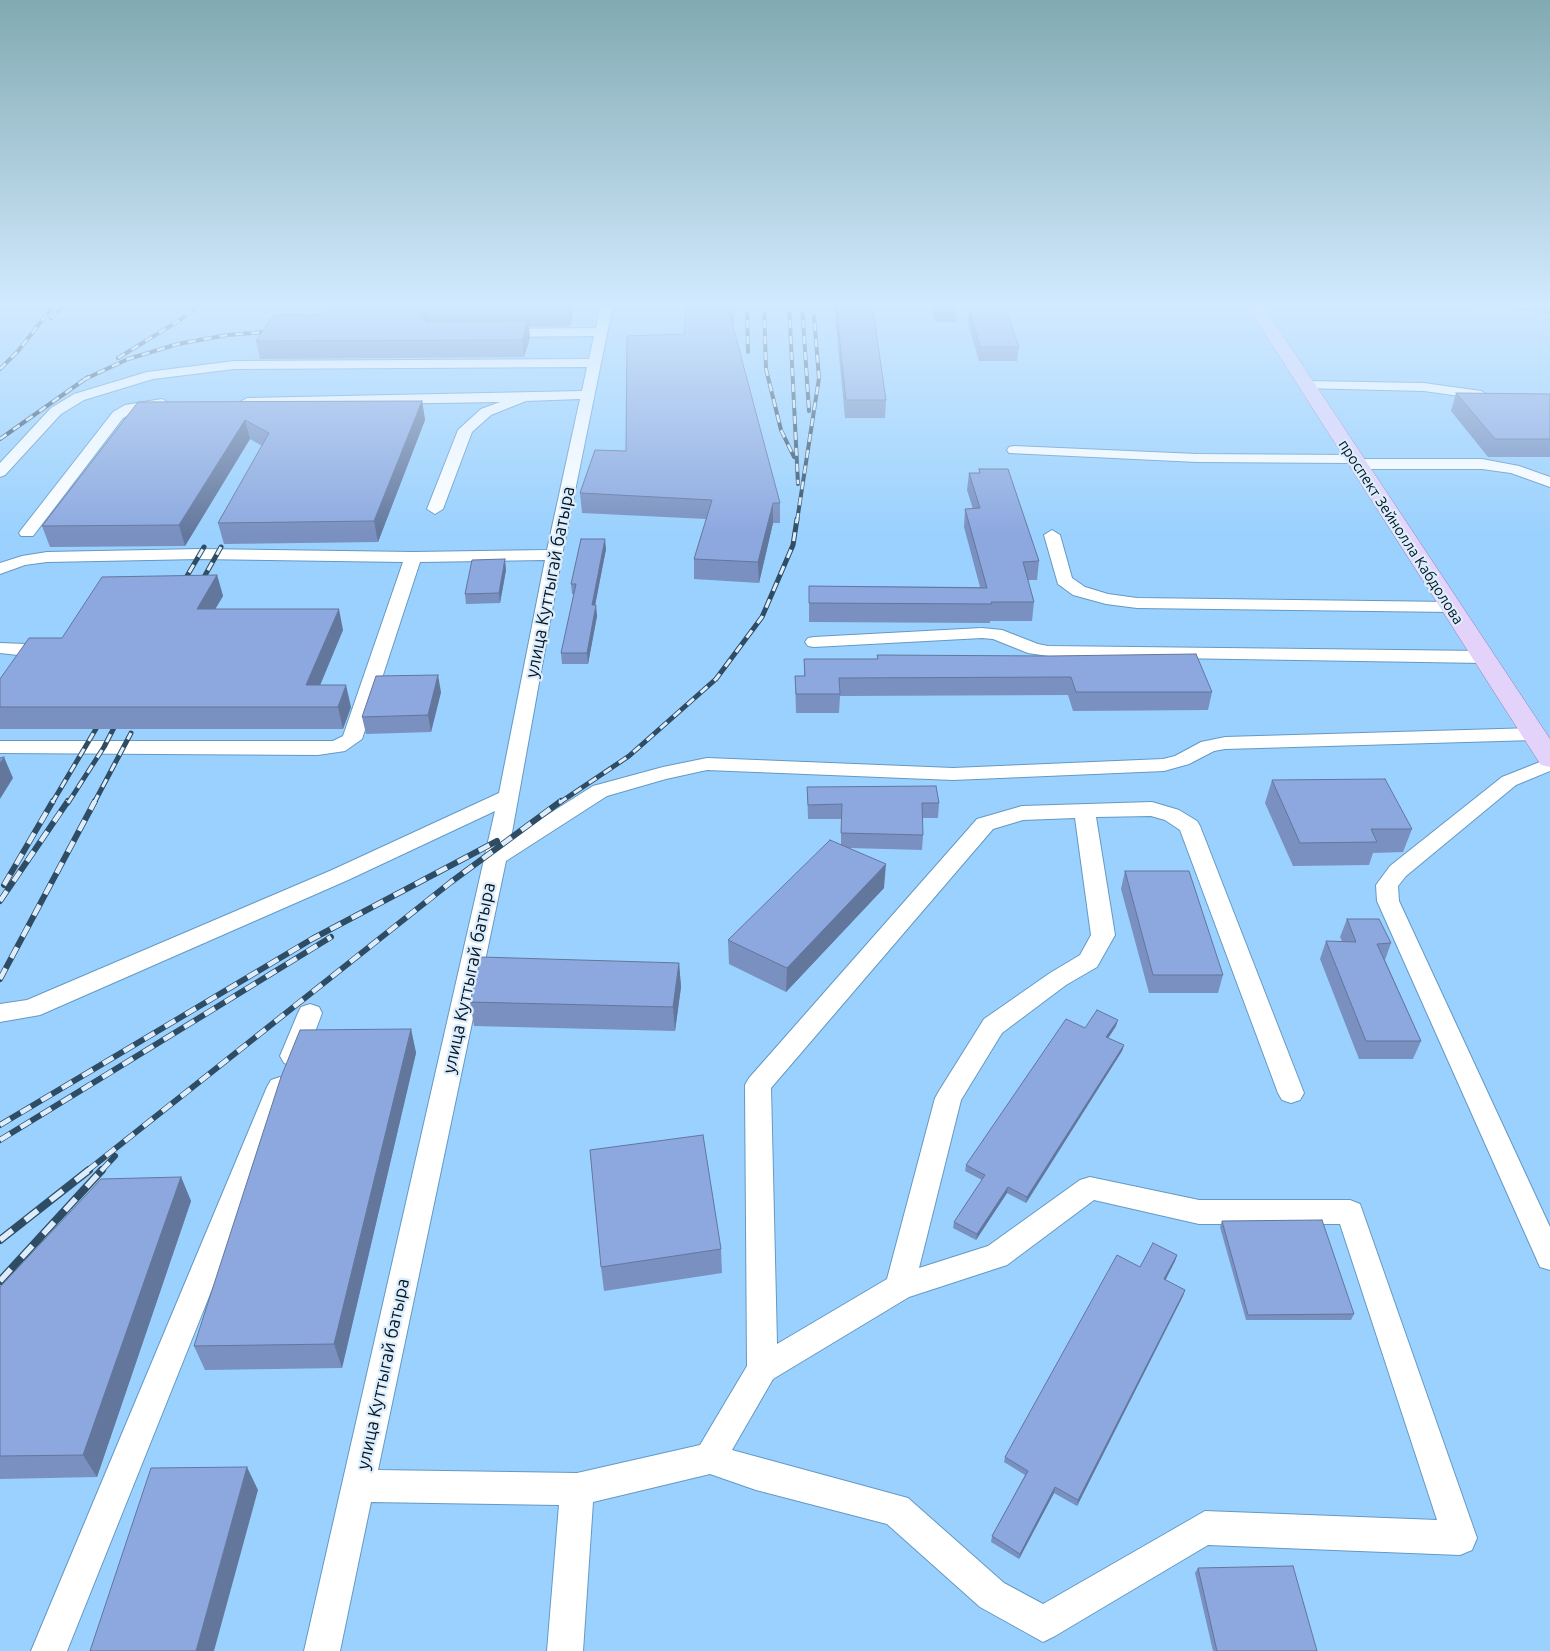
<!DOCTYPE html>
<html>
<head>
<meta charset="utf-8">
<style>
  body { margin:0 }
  canvas { display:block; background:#9ad1fe }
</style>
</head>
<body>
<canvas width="1550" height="1651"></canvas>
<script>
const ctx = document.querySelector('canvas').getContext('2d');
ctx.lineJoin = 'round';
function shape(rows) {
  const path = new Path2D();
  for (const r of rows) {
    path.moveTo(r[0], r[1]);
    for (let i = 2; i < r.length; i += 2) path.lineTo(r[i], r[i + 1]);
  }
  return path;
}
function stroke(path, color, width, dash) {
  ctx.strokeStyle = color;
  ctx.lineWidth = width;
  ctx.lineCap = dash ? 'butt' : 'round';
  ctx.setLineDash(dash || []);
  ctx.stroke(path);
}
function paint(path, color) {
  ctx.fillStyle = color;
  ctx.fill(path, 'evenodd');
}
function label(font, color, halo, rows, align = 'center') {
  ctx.font = font + ' Ubuntu,sans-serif';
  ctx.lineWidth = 4.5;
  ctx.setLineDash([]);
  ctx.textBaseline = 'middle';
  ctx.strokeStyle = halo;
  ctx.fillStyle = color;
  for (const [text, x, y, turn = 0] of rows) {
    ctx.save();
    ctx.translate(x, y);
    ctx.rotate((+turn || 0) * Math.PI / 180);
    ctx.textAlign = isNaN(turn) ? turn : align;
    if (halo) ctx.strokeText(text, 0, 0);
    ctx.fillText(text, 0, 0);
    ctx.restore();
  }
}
const minor = shape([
  [601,304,613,304,562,555,511,838,593,786,663,767,707,758,953,768,1163,759,1175,756,1201,742,1225,737,1534,728,1541,730,1544,734,1541,738,1534,740,1225,749,1214,751,1189,764,1164,771,953,780,707,770,666,779,607,796,506,861,378,1470,577,1473,700,1445,747,1366,745,1085,749,1078,977,819,1022,806,1152,802,1179,810,1197,821,1200,826,1304,1093,1300,1100,1291,1103,1282,1100,1278,1093,1180,830,1165,820,1151,816,1096,817,1115,935,1097,967,1066,985,1002,1033,961,1100,919,1268,988,1246,1080,1180,1090,1177,1199,1200,1350,1200,1360,1204,1477,1538,1472,1550,1460,1555,1208,1545,1055,1636,1043,1642,980,1607,887,1524,756,1490,710,1474,593,1502,583,1651,547,1651,559,1505,371,1502,340,1651,304,1651,495,811,348,880,40,1015,0,1022,0,1004,27,1000,332,870,499,793,545,560,420,562,362,739,345,751,318,755,0,753,0,741,333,741,343,736,403,562,200,559,47,562,25,565,0,574,0,563,22,556,47,552,200,549,413,552,547,550,580,399,526,401,491,415,472,432,443,509,435,514,427,509,458,430,481,409,500,402,247,406,240,402,247,398,582,391,587,367,234,369,153,379,84,400,61,414,5,475,0,477,0,463,51,408,74,394,147,372,234,361,589,359,594,336,501,337,495,333,501,329,596,328,601,304],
  [1075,818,1091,935,1080,955,1050,973,984,1019,939,1091,935,1098,887,1279,777,1344,771,1088,993,829,1023,820,1075,818],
  [1094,1200,1199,1224,1340,1224,1437,1520,1205,1511,1043,1604,1004,1583,908,1498,732,1450,773,1379,909,1297,1007,1265,1094,1200],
  [1306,381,1424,383,1481,391,1488,395,1481,399,1424,391,1301,388,1299,385,1306,381],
  [162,399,169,403,167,406,134,412,123,418,33,536,21,536,19,533,21,530,113,412,125,405,162,399],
  [1014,446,1197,454,1353,455,1358,456,1360,459,1482,459,1519,466,1550,477,1550,487,1511,473,1482,469,1356,469,1351,467,1349,463,1197,462,1009,453,1007,450,1009,447,1014,446],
  [1052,530,1060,535,1072,578,1085,587,1108,594,1137,598,1451,602,1457,603,1460,607,1457,611,1451,612,1137,608,1106,604,1073,595,1058,584,1044,535,1052,530],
  [982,628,1002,630,1038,644,1048,646,1484,651,1490,653,1493,657,1490,661,1484,663,1048,656,1028,653,993,639,982,638,814,647,808,646,805,642,808,638,814,637,982,628],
  [0,643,26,644,37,653,33,664,7,702,0,704,0,685,15,664,18,655,0,653,0,643],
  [1550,758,1550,771,1516,785,1406,876,1398,886,1399,901,1550,1227,1550,1270,1540,1267,1536,1258,1377,901,1376,885,1390,866,1502,777,1550,758],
  [310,1004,319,1007,322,1013,306,1056,302,1063,293,1066,284,1063,280,1056,298,1013,301,1007,310,1004],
  [280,1077,289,1080,293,1087,67,1651,31,1651,267,1087,271,1080,280,1077]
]);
const major = shape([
  [1246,304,1262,304,1550,739,1550,767,1541,765,1537,759,1246,304]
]);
stroke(minor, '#6499c4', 2);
stroke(major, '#897ead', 1);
stroke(shape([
  [1450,304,1508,307,1550,313]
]), '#476a87', 2, [2, 2.5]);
paint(minor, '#fff');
paint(major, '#e3d3fa');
const railFar3 = shape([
  [747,304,748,352],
  [764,304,766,369,781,430,794,457],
  [789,304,798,484],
  [802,304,809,411],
  [51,318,65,304],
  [118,358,180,320,201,304],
  [0,369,18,351,55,304],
  [83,380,128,359,178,344,227,335,278,331],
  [0,439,88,377],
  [797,521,819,378,813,304]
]);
const railFar2 = shape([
  [199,586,221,547],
  [180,588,204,547],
  [52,803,103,717],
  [68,803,104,747,120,716],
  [94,803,131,733],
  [559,803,629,756,716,679,762,617,793,545,797,519]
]);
const railFar1 = shape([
  [4,885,53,801],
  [0,901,68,801],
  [0,979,95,801],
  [0,1125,312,939,497,841],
  [0,1140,331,937],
  [87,1171,451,882,561,801],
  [101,1171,115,1156]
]);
const rail = shape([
  [0,1240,89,1170],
  [0,1281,102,1170]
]);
stroke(railFar3, '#2f4c65', 4);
stroke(railFar2, '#2f4c65', 5);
stroke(railFar1, '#2f4c65', 6);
stroke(rail, '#2f4c65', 8);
stroke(railFar3, '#ddedfb', 2.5, [8]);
stroke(railFar2, '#ddedfb', 3, [9]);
stroke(railFar1, '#ddedfb', 4.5, [12]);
stroke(rail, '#ddedfb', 5.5, [16]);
paint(shape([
  [328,304,575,304,570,326,529,327,530,338,524,357,260,359,256,341,322,314],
  [686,304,735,304,734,325,733,325,780,503,780,523,773,523,759,583,694,579,694,559,706,519,582,513,580,493,626,451,684,334],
  [834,304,872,304,886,400,885,418,845,418],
  [931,304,954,304,956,313,955,322,935,322],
  [969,310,1019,347,1017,361,979,361,968,323],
  [1456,393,1550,394,1550,457,1488,457,1451,411],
  [422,401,425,420,378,542,224,544,218,523,262,446,250,439,185,546,50,547,42,526,138,402],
  [979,469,1039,561,1037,580,1028,580,1034,602,1032,621,990,621,990,623,809,622,809,586,980,587,964,527,965,509,973,509,967,490,969,473,979,473],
  [606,549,595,605,597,616,588,664,562,664,561,653,574,594,572,594,571,584],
  [506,570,500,603,466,604,465,594],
  [217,575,223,596,215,609,343,630,320,685,351,707,343,729,0,729,0,679,62,638],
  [877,655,1212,692,1208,710,1073,711,1068,695,840,696,839,713,796,713,795,676,804,676,804,659,877,659],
  [441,692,431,732,366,734,362,717],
  [1272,780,1412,829,1403,852,1373,853,1369,865,1293,866,1265,803],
  [807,787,939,803,938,818,922,818,923,835,922,850,850,848,884,888,786,992,729,964,728,940,841,844,841,819,808,819],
  [1125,871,1223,975,1218,993,1149,993,1121,889],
  [1347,919,1391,943,1385,960,1421,1041,1413,1059,1359,1059,1320,959,1326,941,1342,941,1340,937],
  [679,963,681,987,675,1031,474,1026,470,1002],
  [1116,1026,1108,1038,1124,1045,1122,1051,1026,1203,1007,1193,976,1240,953,1228,954,1222,982,1180,965,1171,966,1165,1085,1028],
  [411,1029,416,1053,342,1368,205,1370,194,1346],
  [181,1177,191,1201,97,1477,0,1479,0,1287],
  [1222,1221,1354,1314,1351,1320,1246,1320,1220,1227],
  [721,1249,722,1273,604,1291,601,1267],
  [1177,1255,1175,1261,1165,1280,1185,1290,1183,1296,1077,1506,1054,1493,1019,1559,991,1542,992,1536,1025,1475,1004,1462,1005,1457,1140,1267],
  [1198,1568,1317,1651,1213,1651,1195,1573]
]), '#7990c0');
paint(shape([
  [569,304,575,304,570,326,568,309],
  [427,310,430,327,420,315],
  [528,321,530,338,524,357,522,340],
  [422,401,425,420,378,542,374,521],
  [245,420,250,439,185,546,179,525],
  [773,503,773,523,759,583,758,562],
  [605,539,606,549,593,616,592,605],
  [505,559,506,570,500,603,499,593],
  [217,575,223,596,203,630,197,609],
  [596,605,597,616,588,664,587,653],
  [339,609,343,630,311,707,306,685],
  [438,675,441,692,431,732,428,715],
  [346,685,351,707,343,729,338,707],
  [4,757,13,778,0,799,0,764],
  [886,864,884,888,786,992,787,968],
  [679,963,681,987,675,1031,673,1007],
  [1118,1020,1116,1026,1105,1043,1106,1037],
  [411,1029,416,1053,342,1368,334,1344],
  [1124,1045,1122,1051,1026,1203,1027,1197],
  [181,1177,191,1201,97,1477,83,1455],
  [1008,1187,1007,1193,976,1240,977,1234],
  [1177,1255,1175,1261,1163,1285,1164,1279],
  [1185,1290,1183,1296,1077,1506,1078,1500],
  [247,1467,258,1490,214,1651,196,1651],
  [1055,1487,1054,1493,1019,1559,1020,1554]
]), '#63769c');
const building = shape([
  [328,304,569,304,568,309,427,310,420,315,427,322,528,321,522,340,256,341,274,315,322,314,328,304],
  [686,304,734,304,734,308,728,308,780,503,773,503,758,562,694,559,712,500,580,493,595,450,626,451,627,336,684,334,686,304],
  [836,304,872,304,886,400,846,400,836,304],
  [933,304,954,304,956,313,935,313,933,304],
  [969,310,1006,310,1019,347,980,347,969,310],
  [1456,393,1550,394,1550,439,1495,439,1456,393],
  [422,401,374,521,218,523,269,433,245,420,179,525,42,526,138,402,422,401],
  [979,469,1008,469,1039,561,1023,562,1034,602,991,602,992,604,809,603,809,586,987,588,965,509,980,508,969,473,980,473,979,469],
  [581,539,605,539,592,605,596,605,587,653,561,653,576,584,571,584,581,539],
  [505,559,499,593,465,594,472,560,505,559],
  [217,575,197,609,339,609,306,685,346,685,338,707,0,707,0,679,29,638,62,638,102,577,217,575],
  [1196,654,1212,692,1076,692,1071,677,839,678,840,694,796,694,795,676,805,676,804,659,878,659,877,655,1050,656,1196,654],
  [438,675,428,715,362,717,376,676,438,675],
  [4,757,0,764,0,758,4,757],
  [1385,779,1412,829,1371,829,1377,842,1300,843,1272,780,1385,779],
  [936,786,939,803,922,803,923,835,841,833,842,804,808,805,807,787,936,786],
  [830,840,886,864,787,968,728,940,830,840],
  [1125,871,1189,871,1223,975,1153,975,1125,871],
  [1347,919,1379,919,1391,943,1377,944,1421,1041,1366,1041,1326,941,1356,942,1347,919],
  [481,957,679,963,673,1007,470,1002,481,957],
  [1097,1010,1118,1020,1106,1037,1124,1045,1027,1197,1008,1187,977,1234,954,1222,985,1175,966,1165,1066,1019,1085,1028,1097,1010],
  [411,1029,334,1344,194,1346,281,1077,300,1030,411,1029],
  [703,1135,721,1249,601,1267,590,1150,703,1135],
  [181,1177,83,1455,0,1456,0,1287,101,1179,181,1177],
  [1322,1220,1354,1314,1248,1315,1222,1221,1322,1220],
  [1153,1243,1177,1255,1164,1279,1185,1290,1078,1500,1055,1487,1020,1554,992,1536,1028,1471,1005,1457,1117,1255,1140,1267,1153,1243],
  [247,1467,196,1651,90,1651,151,1468,247,1467],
  [1293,1566,1317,1651,1217,1651,1198,1568,1293,1566]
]);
paint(building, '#8da8df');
stroke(building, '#63769c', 1);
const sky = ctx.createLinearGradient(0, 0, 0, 535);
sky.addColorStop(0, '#81aab2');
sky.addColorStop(0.57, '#d2eaff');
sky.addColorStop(1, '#d2eaff00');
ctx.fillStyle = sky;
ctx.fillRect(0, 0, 1550, 535);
label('15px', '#021525', '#ddedfb', [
  ["проспект Зейнолла Кабдолова",1401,532,57]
]);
label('18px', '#021525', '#ddedfb', [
  ["улица Куттыгай батыра",550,582,-79],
  ["улица Куттыгай батыра",469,978,-78],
  ["улица Куттыгай батыра",383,1374,-78]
]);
</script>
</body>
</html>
